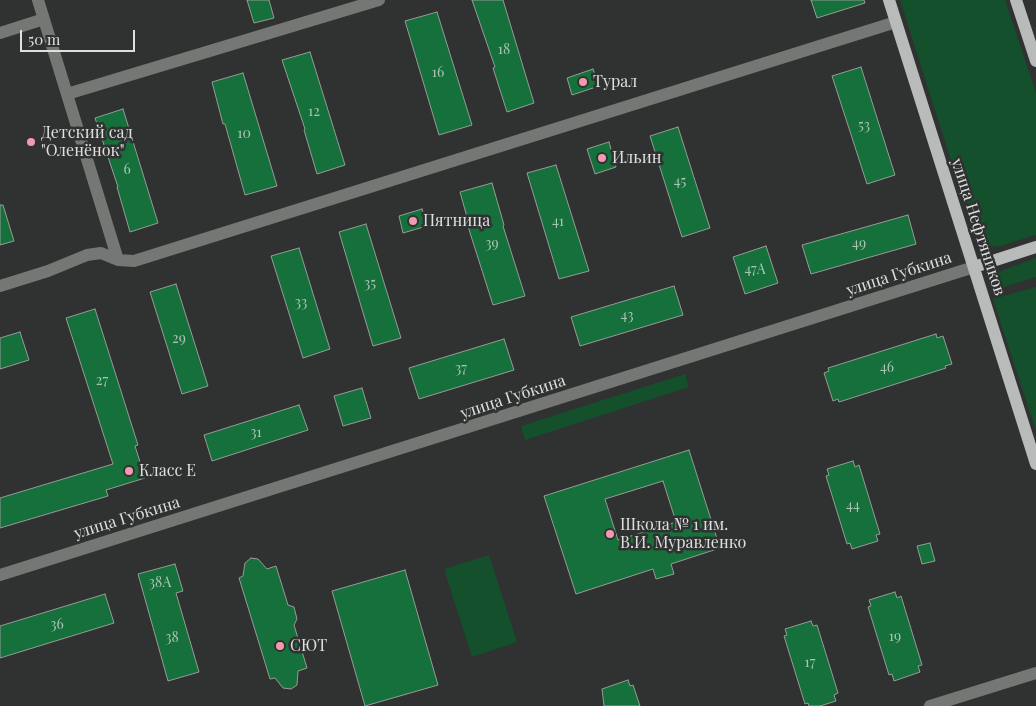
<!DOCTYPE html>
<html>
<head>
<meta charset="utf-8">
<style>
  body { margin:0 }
  #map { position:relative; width:1036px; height:706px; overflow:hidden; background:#2f3230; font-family:"Playfair Display",serif }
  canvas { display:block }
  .scale { position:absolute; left:20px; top:30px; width:115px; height:22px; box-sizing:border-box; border:2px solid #dee0df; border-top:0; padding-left:6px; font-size:15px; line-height:18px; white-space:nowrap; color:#dee0df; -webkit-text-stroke:4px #2f3230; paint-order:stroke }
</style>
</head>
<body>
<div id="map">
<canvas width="1036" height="706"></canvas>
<div class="scale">50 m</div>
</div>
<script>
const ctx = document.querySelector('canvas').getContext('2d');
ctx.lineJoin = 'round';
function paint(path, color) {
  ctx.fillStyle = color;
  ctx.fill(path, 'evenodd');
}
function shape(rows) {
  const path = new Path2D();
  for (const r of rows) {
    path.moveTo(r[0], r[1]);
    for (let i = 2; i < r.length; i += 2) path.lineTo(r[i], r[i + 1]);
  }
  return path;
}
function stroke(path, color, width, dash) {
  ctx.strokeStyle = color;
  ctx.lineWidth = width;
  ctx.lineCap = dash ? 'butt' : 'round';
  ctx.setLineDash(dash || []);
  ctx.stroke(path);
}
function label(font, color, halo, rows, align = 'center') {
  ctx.font = font + ' "Playfair Display",serif';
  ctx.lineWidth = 5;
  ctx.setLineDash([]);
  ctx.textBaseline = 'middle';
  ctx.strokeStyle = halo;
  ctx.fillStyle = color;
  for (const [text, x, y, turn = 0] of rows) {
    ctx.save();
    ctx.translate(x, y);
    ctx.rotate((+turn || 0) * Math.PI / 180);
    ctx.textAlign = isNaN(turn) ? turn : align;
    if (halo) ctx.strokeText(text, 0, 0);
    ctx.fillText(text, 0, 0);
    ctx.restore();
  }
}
paint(shape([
  [900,0,1005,0,1036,93,1036,235,997,247,981,243,976,239],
  [1036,258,1036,277,991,291,992,282,998,272],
  [1036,287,1036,431,993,299],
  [685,374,689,387,525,440,521,426],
  [489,555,517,642,472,657,444,569]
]), '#14502b');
const building = shape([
  [247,0,269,0,274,18,254,23,247,0],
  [472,0,503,0,534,103,507,112,493,68,495,67,472,0],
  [811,0,864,0,865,3,817,18,811,0],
  [437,12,472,125,439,135,405,21,437,12],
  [310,52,345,165,317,174,304,130,305,129,282,60,310,52],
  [861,67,895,175,867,184,832,76,861,67],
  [593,69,599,86,572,95,567,78,593,69],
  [243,73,277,186,245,195,225,124,223,124,212,82,243,73],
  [123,109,158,223,130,232,117,187,118,187,95,118,123,109],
  [678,127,710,228,682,237,650,136,678,127],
  [609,142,616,167,595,174,587,149,609,142],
  [556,165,589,271,559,279,527,173,556,165],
  [492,183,504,225,503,226,525,296,493,305,465,217,467,217,460,192,492,183],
  [0,205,3,205,14,241,0,245,0,205],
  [422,209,427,226,403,233,399,216,422,209],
  [908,215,916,244,811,274,802,245,908,215],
  [366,224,401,338,373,346,339,232,366,224],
  [766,246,778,283,745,294,733,257,766,246],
  [299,248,330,349,303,358,271,256,299,248],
  [176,284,208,386,182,394,150,292,176,284],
  [674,286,683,315,580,346,571,317,674,286],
  [95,309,138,445,135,446,145,478,106,490,108,496,0,528,0,498,113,464,66,318,95,309],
  [20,332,29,360,0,369,0,338,20,332],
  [936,334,937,338,943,336,952,364,945,366,946,368,839,402,838,399,833,401,824,373,829,371,828,368,936,334],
  [504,339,514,370,419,399,409,368,504,339],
  [362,388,371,418,343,426,334,396,362,388],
  [299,405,308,430,212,461,204,435,299,405],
  [689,450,720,548,671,564,674,574,656,579,653,569,576,594,544,496,689,450],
  [663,481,676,522,618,540,605,499,663,481],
  [853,461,855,467,859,465,880,534,876,535,878,541,852,549,850,543,847,544,826,476,829,475,827,469,853,461],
  [930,543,935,561,922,564,917,546,930,543],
  [251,558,258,559,267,569,276,566,288,605,294,607,297,619,294,625,307,668,298,671,297,685,291,689,283,688,275,678,270,679,239,578,243,576,245,563,251,558],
  [175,564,183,591,176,593,199,672,168,681,138,574,175,564],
  [405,570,438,685,365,706,332,591,405,570],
  [895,592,897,598,901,596,922,665,918,666,920,672,894,681,892,674,889,675,868,607,871,606,869,600,895,592],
  [105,594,114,623,0,658,0,626,105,594],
  [811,621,813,626,817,625,838,693,834,695,836,701,820,706,809,706,808,703,805,704,784,636,787,635,785,629,811,621],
  [628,680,630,686,633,685,640,706,604,706,602,689,628,680]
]);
paint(building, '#15703b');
stroke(building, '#989b98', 1);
stroke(shape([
  [38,0,118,260],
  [0,33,44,19],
  [67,94,379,0],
  [0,286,48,271,87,255,101,253,118,260,134,261,896,22],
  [0,575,974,267],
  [930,706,1036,673]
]), '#757775', 12);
stroke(shape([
  [889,0,1036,464],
  [1016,0,1036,61],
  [974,267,1036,247]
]), '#b8bbb9', 12);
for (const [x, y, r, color] of [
  [583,82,5,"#f19ab2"],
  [31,142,5,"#f19ab2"],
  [602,158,5,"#f19ab2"],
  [413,221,5,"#f19ab2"],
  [129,471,5,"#f19ab2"],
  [610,534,5,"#f19ab2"],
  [280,646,5,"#f19ab2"]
]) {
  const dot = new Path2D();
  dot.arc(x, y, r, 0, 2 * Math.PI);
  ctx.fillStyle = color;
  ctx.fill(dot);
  stroke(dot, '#2f3230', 2);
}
label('14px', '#acc4b6', null, [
  ["18",504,50],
  ["16",438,73],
  ["12",314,112],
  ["53",864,126],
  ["10",244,134],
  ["6",127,170],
  ["45",680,182],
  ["41",558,222],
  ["39",492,244],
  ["49",859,244],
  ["47А",755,270],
  ["35",370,284],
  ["33",301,303],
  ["43",627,316],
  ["29",179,339],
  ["46",887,368],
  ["37",461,369],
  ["27",102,381],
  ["31",256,433],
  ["44",853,506],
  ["38А",160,583],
  ["36",57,625],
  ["19",895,637],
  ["38",172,638],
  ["17",810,663]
]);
label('16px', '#dee0df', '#2f3230', [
  ["Турал",593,82],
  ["Детский сад",41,133],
  ["\"Оленёнок\"",41,151],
  ["Ильин",612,158],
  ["Пятница",423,221],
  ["Класс Е",139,471],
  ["Школа № 1 им.",620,525],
  ["В.И. Муравленко",620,543],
  ["СЮТ",290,646]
], 'left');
label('16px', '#dee0df', '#2f3230', [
  ["улица Нефтяников",978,227,72],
  ["улица Губкина",899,274,-18],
  ["улица Губкина",513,397,-18],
  ["улица Губкина",127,518,-17]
]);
</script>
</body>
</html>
